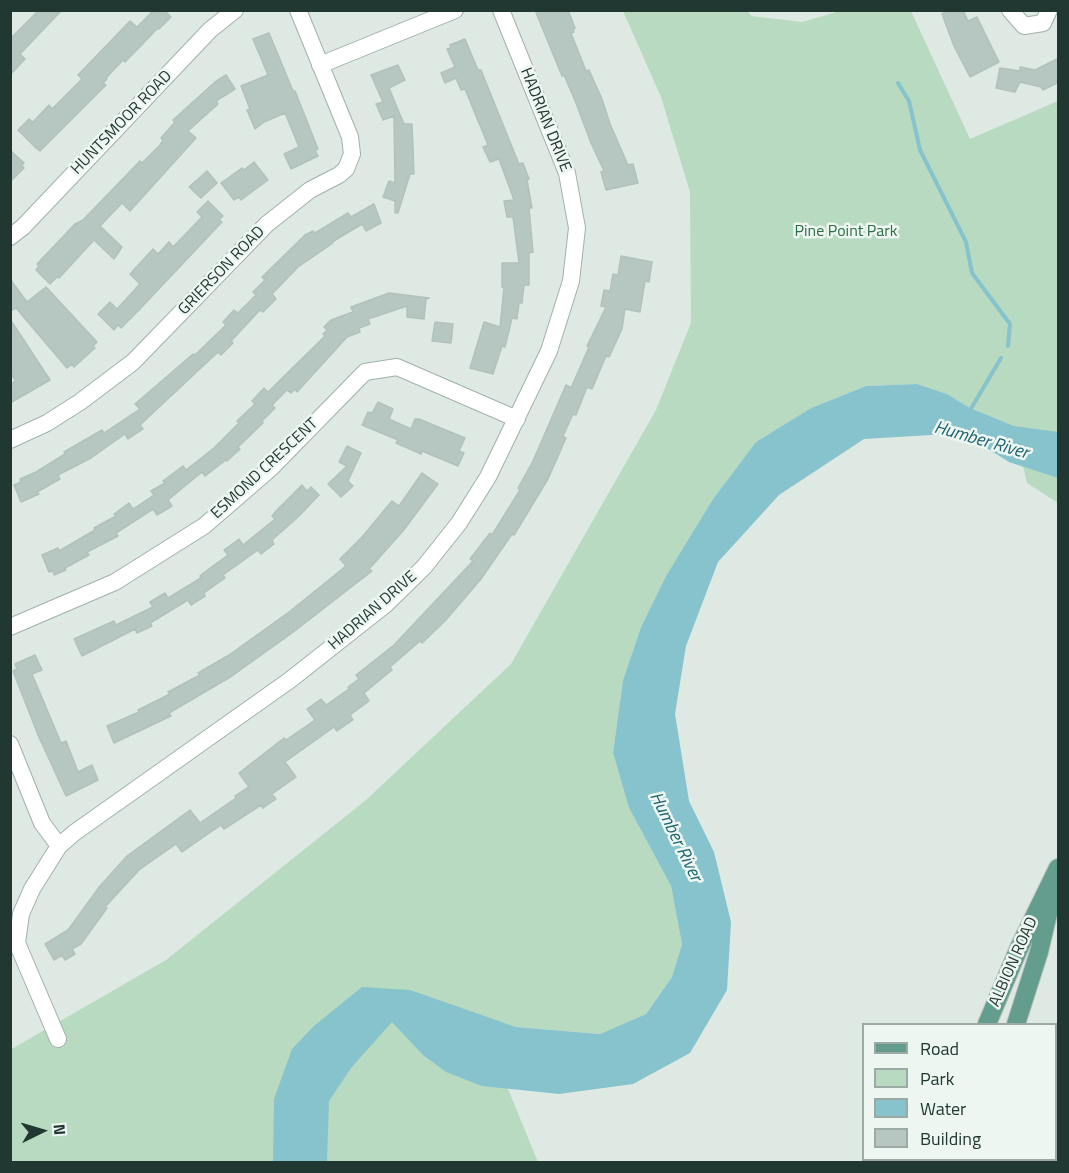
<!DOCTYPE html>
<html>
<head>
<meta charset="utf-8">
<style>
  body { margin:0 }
  #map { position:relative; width:1069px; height:1173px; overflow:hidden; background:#dee9e4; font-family:"Titillium Web",sans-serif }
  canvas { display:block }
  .frame { position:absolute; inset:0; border:12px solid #203831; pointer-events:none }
  .legend { position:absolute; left:862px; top:1023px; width:195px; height:138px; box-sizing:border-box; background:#eef6f2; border:2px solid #9caaa5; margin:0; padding:8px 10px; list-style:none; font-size:18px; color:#203831 }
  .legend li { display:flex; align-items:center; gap:12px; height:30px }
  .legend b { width:30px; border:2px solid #9caaa5 }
  .north { position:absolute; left:12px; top:1101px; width:60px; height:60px; -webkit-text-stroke:4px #eef6f2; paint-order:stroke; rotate:85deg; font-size:16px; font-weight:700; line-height:24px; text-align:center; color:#203831 }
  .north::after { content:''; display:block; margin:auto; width:21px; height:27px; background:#203831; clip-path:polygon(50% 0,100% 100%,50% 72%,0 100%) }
</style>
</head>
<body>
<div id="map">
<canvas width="1069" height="1173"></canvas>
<div class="frame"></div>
<ul class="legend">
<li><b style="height:8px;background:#649d8d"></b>Road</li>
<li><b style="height:16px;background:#b7dac0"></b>Park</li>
<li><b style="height:16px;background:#87c3cd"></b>Water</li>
<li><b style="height:16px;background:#b6c6c0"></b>Building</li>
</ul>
<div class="north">N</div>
</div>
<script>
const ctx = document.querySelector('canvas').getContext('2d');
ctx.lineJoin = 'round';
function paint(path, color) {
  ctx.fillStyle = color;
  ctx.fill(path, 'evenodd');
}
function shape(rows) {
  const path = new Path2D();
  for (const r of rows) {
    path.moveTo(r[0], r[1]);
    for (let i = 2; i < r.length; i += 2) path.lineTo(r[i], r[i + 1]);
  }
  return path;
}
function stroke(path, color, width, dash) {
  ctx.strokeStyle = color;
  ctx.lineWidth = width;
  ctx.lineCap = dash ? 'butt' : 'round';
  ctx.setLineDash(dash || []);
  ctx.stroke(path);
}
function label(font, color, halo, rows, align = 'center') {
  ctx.font = font + ' "Titillium Web",sans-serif';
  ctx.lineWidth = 5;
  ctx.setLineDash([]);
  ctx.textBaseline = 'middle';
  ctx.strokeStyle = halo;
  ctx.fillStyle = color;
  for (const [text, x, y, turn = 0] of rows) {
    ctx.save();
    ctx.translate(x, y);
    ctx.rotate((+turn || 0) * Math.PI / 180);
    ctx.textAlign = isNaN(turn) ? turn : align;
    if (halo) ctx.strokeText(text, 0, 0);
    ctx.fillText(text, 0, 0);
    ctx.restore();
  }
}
paint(shape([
  [623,11,747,11,752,16,802,22,840,11,911,11,970,139,1058,101,1058,503,1027,483,1014,426,970,408,947,394,917,384,866,386,811,408,756,442,713,499,666,576,641,627,623,680,613,753,629,808,671,886,682,944,672,977,646,1014,600,1034,516,1027,483,1016,508,1089,538,1162,11,1162,10,1050,166,960,366,800,511,664,656,410,691,323,690,192,661,97]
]), '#b7dac0');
paint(shape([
  [917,384,947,394,970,408,1014,426,1058,432,1058,478,1009,462,974,440,948,434,864,439,779,495,718,562,686,646,675,714,689,801,714,852,731,922,727,990,690,1053,633,1084,559,1094,482,1086,446,1072,423,1055,392,1022,351,1068,329,1101,327,1162,273,1162,274,1099,292,1049,314,1026,362,987,410,990,516,1027,600,1034,646,1014,672,977,682,944,671,886,629,808,613,753,623,680,641,627,666,576,713,499,756,442,811,408,866,386]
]), '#87c3cd');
stroke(shape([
  [898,83,909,101,920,150,966,242,972,273,1010,324,1008,346],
  [969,412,1001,358]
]), '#87c3cd', 4);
const building = shape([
  [39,10,62,10,20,54,25,59,10,75,10,39,39,10],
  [154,10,164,10,171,17,159,29,158,28,125,62,123,60,106,78,107,79,103,83,106,85,40,151,37,149,18,130,29,119,33,122,49,105,52,109,82,79,78,75,130,21,137,27,154,10],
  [535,10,568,10,575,28,573,29,574,32,571,33,586,71,589,70,602,99,610,124,628,165,633,164,638,183,606,190,601,172,604,171,591,143,576,103,564,75,562,76,535,10],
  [949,10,963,10,968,21,977,17,999,62,970,77,954,46,942,14,949,10],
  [269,33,293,91,295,91,318,149,315,151,318,156,291,169,284,154,299,147,285,113,264,122,255,129,247,110,250,109,241,86,268,75,253,39,269,33],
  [465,39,478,70,481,70,487,85,519,164,523,163,529,179,527,180,532,208,529,208,533,252,529,253,529,285,524,285,522,303,519,303,517,319,512,318,505,347,502,346,493,374,470,368,484,322,500,327,504,287,502,287,502,263,519,263,513,217,507,217,504,201,514,200,499,159,490,162,483,147,488,145,465,89,461,90,456,78,445,83,441,73,455,67,447,49,451,48,450,45,465,39],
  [1059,58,1059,82,1043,90,1041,87,1020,82,1015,92,996,88,1000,68,1020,71,1020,67,1035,70,1059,58],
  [398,65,405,80,389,88,404,124,412,124,414,174,410,174,398,213,395,213,395,201,383,197,389,181,395,183,394,116,383,120,376,104,383,102,371,75,398,65],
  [226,75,235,89,216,101,218,104,188,131,196,138,130,211,122,203,100,226,122,247,114,259,94,240,59,278,58,276,50,284,36,270,39,266,37,264,75,224,83,220,140,161,142,163,160,145,163,140,161,138,175,122,173,120,215,82,226,75],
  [10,150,24,163,22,165,24,168,10,182,10,150],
  [254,162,268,180,241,200,239,197,234,200,221,183,242,168,244,170,254,162],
  [207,171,217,183,201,198,189,187,207,171],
  [208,201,223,216,219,220,222,222,138,311,121,328,118,325,114,330,98,314,110,302,117,309,140,284,130,274,153,249,158,254,169,242,173,247,202,217,197,212,208,201],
  [374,204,381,223,366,231,362,224,332,242,333,243,298,267,272,294,276,299,263,312,260,310,231,341,233,343,221,355,218,352,140,425,143,429,128,439,125,434,91,458,58,475,60,479,37,492,39,494,21,502,14,485,21,482,20,479,36,472,65,454,64,452,102,430,104,433,140,409,135,404,193,354,195,355,226,325,223,322,234,310,238,313,256,295,253,292,265,280,262,277,305,235,313,231,315,233,348,213,351,217,374,204],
  [621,256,652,262,649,282,645,281,640,312,625,309,622,329,609,357,606,356,592,389,587,387,576,415,573,414,563,436,566,438,548,479,514,535,512,534,481,579,445,621,422,643,420,641,390,667,392,670,364,693,369,701,350,715,353,720,337,731,334,727,285,762,296,777,272,794,276,799,263,808,261,805,224,829,221,825,182,852,176,844,139,870,105,907,107,908,81,944,72,949,75,954,65,960,62,955,54,960,45,944,68,930,100,886,127,856,190,810,200,823,236,798,235,796,249,787,239,773,284,738,286,740,315,720,307,709,321,699,326,705,349,689,348,687,359,679,356,675,394,645,473,561,470,559,490,533,492,535,520,490,518,488,533,461,566,385,571,388,589,347,587,346,606,307,601,306,604,290,610,291,613,274,618,275,621,256],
  [10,279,27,302,46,287,97,342,93,346,95,348,74,367,72,364,67,368,16,308,10,311,10,279],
  [389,293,429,298,426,299,424,319,407,317,407,306,368,319,370,324,359,328,360,332,347,337,297,392,295,389,291,393,287,390,272,405,275,408,262,421,263,423,238,447,240,449,227,461,226,460,205,476,202,472,168,500,172,506,157,515,153,509,116,533,118,536,87,552,89,555,65,568,66,570,54,575,53,571,49,572,42,555,58,548,59,551,95,530,94,528,116,516,114,514,129,503,133,509,154,495,151,491,165,483,163,481,183,466,186,470,214,448,239,423,237,421,255,404,252,401,264,388,268,392,325,336,323,334,327,330,324,327,331,320,353,312,351,307,389,293],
  [10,319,50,380,10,403,10,384,16,381,10,373,10,319],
  [435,322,453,324,451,343,432,341,435,322],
  [378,402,393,409,389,419,411,429,415,419,419,419,465,438,459,451,464,453,458,466,422,451,421,454,396,443,398,440,362,425,368,412,372,413,378,402],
  [347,446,361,453,348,481,353,486,341,497,328,484,347,466,339,462,347,446],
  [422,473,438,484,403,531,369,569,372,571,292,633,232,676,169,713,171,716,114,743,107,726,139,712,138,710,170,694,168,692,200,675,198,673,229,655,289,612,346,566,340,559,362,537,392,501,399,506,422,473],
  [302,485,307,491,311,487,319,495,298,517,272,540,274,544,261,554,258,550,223,575,225,578,204,593,205,596,191,605,188,600,150,623,152,626,137,633,135,629,82,656,74,639,114,621,116,625,153,607,150,602,165,593,168,598,201,578,200,576,202,574,228,555,224,550,239,539,243,545,275,519,272,516,276,511,302,485],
  [35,655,42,670,32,674,61,743,66,741,78,772,92,765,98,780,66,796,38,735,13,671,17,669,15,664,35,655]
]);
paint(building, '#b6c6c0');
stroke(building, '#b1c2bb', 1.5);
const minor = shape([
  [1010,10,1024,26,1043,23,1049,10],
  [320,65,455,10],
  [10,237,23,227,210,30,235,10],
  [10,440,47,423,80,402,133,362,267,224,310,190,339,175,346,169,352,154,350,137,298,10],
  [10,627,115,582,204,526,271,468,365,372,397,367,517,419],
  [10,744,42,823,59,846],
  [58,1039,17,943,21,914,32,889,59,846,74,833,290,680,385,605,424,567,459,523,488,477,549,351,571,281,577,228,567,173,501,10]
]);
const major = shape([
  [987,1024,1019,948,1058,868],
  [1016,1024,1039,952,1052,897],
  [921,1162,922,1160],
  [941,1162,942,1160],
  [971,1162,972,1160]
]);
stroke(minor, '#a1b0ab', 18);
stroke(major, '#bcc3c1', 20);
stroke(minor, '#fff', 16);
stroke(major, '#649d8d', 18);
label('16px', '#203831', '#eef6f2', [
  ["HADRIAN DRIVE",545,120,68],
  ["HUNTSMOOR ROAD",122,123,-46],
  ["GRIERSON ROAD",222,271,-46],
  ["ESMOND CRESCENT",265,469,-43],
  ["HADRIAN DRIVE",373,611,-41],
  ["ALBION ROAD",1014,962,-66]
]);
label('16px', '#2c6d44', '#eef6f2', [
  ["Pine Point Park",846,232]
]);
label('italic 18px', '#1d6470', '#eef6f2', [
  ["Humber River",981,441,16],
  ["Humber River",675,837,64]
]);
</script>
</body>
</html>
